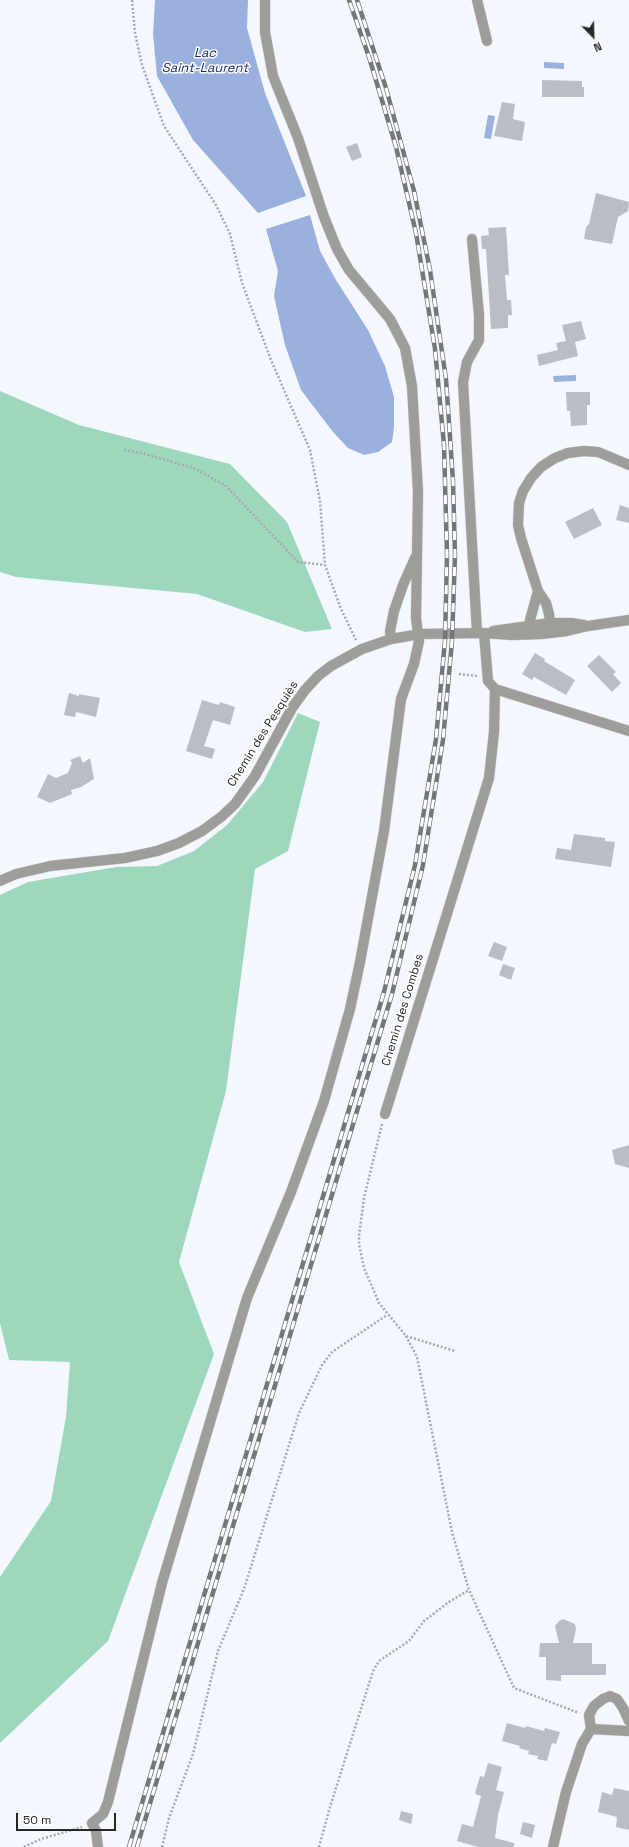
<!DOCTYPE html>
<html>
<head>
<meta charset="utf-8">
<style>
  body { margin:0 }
  #map { position:relative; width:629px; height:1847px; overflow:hidden; background:#f4f8fe; font-family:"Space Grotesk",sans-serif }
  canvas { display:block }
  .north { position:absolute; left:573px; top:16px; width:40px; height:40px; -webkit-text-stroke:3px #fff; paint-order:stroke; rotate:157deg; font-size:11px; font-weight:700; line-height:16px; text-align:center; color:#262729 }
  .north::after { content:''; display:block; margin:auto; width:14px; height:18px; background:#262729; clip-path:polygon(50% 0,100% 100%,50% 72%,0 100%) }
  .scale { position:absolute; left:16px; top:1813px; width:100px; height:18px; box-sizing:border-box; border:2px solid #262729; border-top:0; padding-left:5px; font-size:12px; line-height:14px; white-space:nowrap; color:#262729; -webkit-text-stroke:3px #fff; paint-order:stroke }
</style>
</head>
<body>
<div id="map">
<canvas width="629" height="1847"></canvas>
<div class="north">N</div>
<div class="scale">50 m</div>
</div>
<script>
const ctx = document.querySelector('canvas').getContext('2d');
ctx.lineJoin = 'round';
function paint(path, color) {
  ctx.fillStyle = color;
  ctx.fill(path, 'evenodd');
}
function shape(rows) {
  const path = new Path2D();
  for (const r of rows) {
    path.moveTo(r[0], r[1]);
    for (let i = 2; i < r.length; i += 2) path.lineTo(r[i], r[i + 1]);
  }
  return path;
}
function stroke(path, color, width, dash) {
  ctx.strokeStyle = color;
  ctx.lineWidth = width;
  ctx.lineCap = dash ? 'butt' : 'round';
  ctx.setLineDash(dash || []);
  ctx.stroke(path);
}
function label(font, color, halo, rows, align = 'center') {
  ctx.font = font + ' "Space Grotesk",sans-serif';
  ctx.lineWidth = 3;
  ctx.setLineDash([]);
  ctx.textBaseline = 'middle';
  ctx.strokeStyle = halo;
  ctx.fillStyle = color;
  for (const [text, x, y, turn = 0] of rows) {
    ctx.save();
    ctx.translate(x, y);
    ctx.rotate((+turn || 0) * Math.PI / 180);
    ctx.textAlign = isNaN(turn) ? turn : align;
    if (halo) ctx.strokeText(text, 0, 0);
    ctx.fillText(text, 0, 0);
    ctx.restore();
  }
}
paint(shape([
  [0,391,79,425,230,464,287,522,332,629,305,632,197,594,16,577,0,572],
  [298,713,320,722,288,851,255,869,226,1091,179,1262,214,1354,108,1641,0,1743,0,1577,51,1501,66,1417,70,1362,9,1360,0,1323,0,895,28,882,116,867,157,866,194,851,227,825,263,782]
]), '#9dd8bc');
paint(shape([
  [155,0,248,0,247,28,265,93,306,196,258,213,193,140,157,76,153,34],
  [544,62,564,63,564,69,544,68],
  [488,115,495,116,491,139,484,138],
  [310,215,320,251,336,280,368,330,385,366,394,397,394,427,392,442,378,452,364,455,348,448,333,432,301,390,285,345,274,296,278,271,266,229],
  [576,375,576,381,554,382,553,376]
]), '#9ab0df');
paint(shape([
  [542,80,582,81,582,87,584,87,584,97,542,97],
  [502,102,515,104,513,119,525,122,522,141,494,136],
  [357,143,362,157,352,161,346,147],
  [596,193,629,202,628,211,618,217,612,244,584,239,586,227,589,224],
  [506,227,509,275,505,275,507,300,511,300,512,315,508,315,508,328,491,329,486,249,482,249,481,236,489,235,488,228],
  [581,321,586,339,575,342,578,356,539,366,537,355,558,350,556,343,566,341,562,325],
  [566,392,590,392,590,405,587,405,587,425,571,426,570,411,567,411],
  [620,505,629,508,629,523,616,520],
  [593,508,602,525,574,539,565,522],
  [535,653,545,659,544,661,575,680,566,695,534,677,532,680,522,674],
  [599,655,616,672,613,674,621,683,612,692,587,666],
  [69,693,79,696,79,694,100,698,96,717,76,712,75,717,64,715],
  [202,700,219,705,220,702,235,707,230,725,213,720,204,746,215,749,212,759,186,751],
  [80,756,83,763,90,758,94,779,81,787,71,790,72,794,50,803,37,797,48,774,56,778,68,773,72,763,70,760],
  [574,834,605,838,605,841,615,842,611,867,555,859,557,848,571,850],
  [494,942,507,947,502,961,488,956],
  [503,964,515,968,511,980,499,975],
  [629,1145,629,1168,615,1164,612,1150],
  [563,1619,575,1624,576,1629,573,1643,592,1643,592,1664,606,1664,606,1675,561,1675,561,1681,546,1680,546,1657,539,1657,540,1643,559,1643,555,1626,559,1621],
  [507,1723,525,1728,526,1726,544,1731,545,1728,560,1732,556,1744,552,1743,547,1761,537,1759,538,1756,528,1754,529,1751,519,1748,520,1746,502,1741],
  [488,1763,502,1767,496,1790,504,1792,498,1815,495,1838,514,1843,514,1847,478,1847,457,1841,462,1824,473,1827,481,1796,475,1794,480,1776,484,1777],
  [614,1788,629,1791,629,1830,616,1827,617,1817,598,1812,602,1792,612,1795],
  [401,1811,413,1814,411,1824,399,1820],
  [523,1822,535,1825,532,1838,520,1834]
]), '#babdc3');
const minor = shape([
  [477,0,487,41],
  [472,239,479,315,479,340,467,362,463,382,477,633],
  [538,591,530,620,531,624,542,634,550,623,549,614,546,603,538,591,521,538,518,525,519,503,523,491,531,478,541,467,555,458,568,453,584,451,598,452,629,465],
  [493,631,550,623,571,623,584,625],
  [391,639,390,631,394,611,403,585,415,558],
  [495,689,629,731],
  [0,881,16,874,50,866,125,858,157,851,179,843,202,831,221,817,235,804,255,776,292,708,305,690,318,676,331,666,362,649,391,639,420,634,484,633,512,635,542,634,567,631,588,626,629,620],
  [385,1114,489,778,494,732,495,689,488,681,484,633],
  [591,1729,589,1715,594,1706,603,1699,610,1696,617,1699,623,1708,629,1721],
  [591,1729,629,1731],
  [98,1847,96,1831,92,1823,103,1814,108,1802,162,1583,247,1298,291,1192,324,1101,350,1009,360,962,384,831,401,699,414,664,419,641,416,618,418,492,412,386,405,348,390,319,349,270,337,249,324,217,298,138,273,76,265,32,265,0],
  [553,1847,566,1792,582,1744,591,1729]
]);
stroke(minor, '#cfd2d8', 11);
stroke(shape([
  [132,0,135,33,142,65,164,126,216,205,230,234,242,283,271,360,310,450,320,501,325,565,341,609,356,640],
  [124,450,142,453,196,469,226,486,298,562,325,565],
  [459,674,477,676],
  [382,1124,364,1198,359,1236,359,1244,364,1268,379,1303,406,1336,455,1351],
  [406,1336,417,1357,452,1532,469,1590,514,1688,579,1713],
  [24,1847,41,1839,82,1827],
  [162,1847,169,1818,193,1754,218,1651,244,1589,299,1413,322,1365,332,1352,387,1315],
  [319,1847,330,1807,373,1671,379,1661,409,1641,424,1621,449,1602,469,1590]
]), '#a6a9ad', 2.5, [2, 2]);
stroke(minor, '#9e9d9a', 10);
const rail = shape([
  [129,1847,384,992,415,865,436,739,445,640,447,555,444,445,435,349,416,233,396,147,369,57,349,0],
  [137,1847,392,994,423,865,443,740,452,641,455,555,453,481,446,379,430,270,414,191,386,88,357,0]
]);
stroke(rail, '#74767a', 4.5);
stroke(rail, '#fff', 3, [9]);
label('12px', '#262729', '#fff', [
  ["Chemin des Pesquiès",263,734,-58],
  ["Chemin des Combes",403,1010,-73]
]);
label('italic 13px', '#152d63', '#fff', [
  ["Lac",205,53],
  ["Saint-Laurent",205,68]
]);
</script>
</body>
</html>
